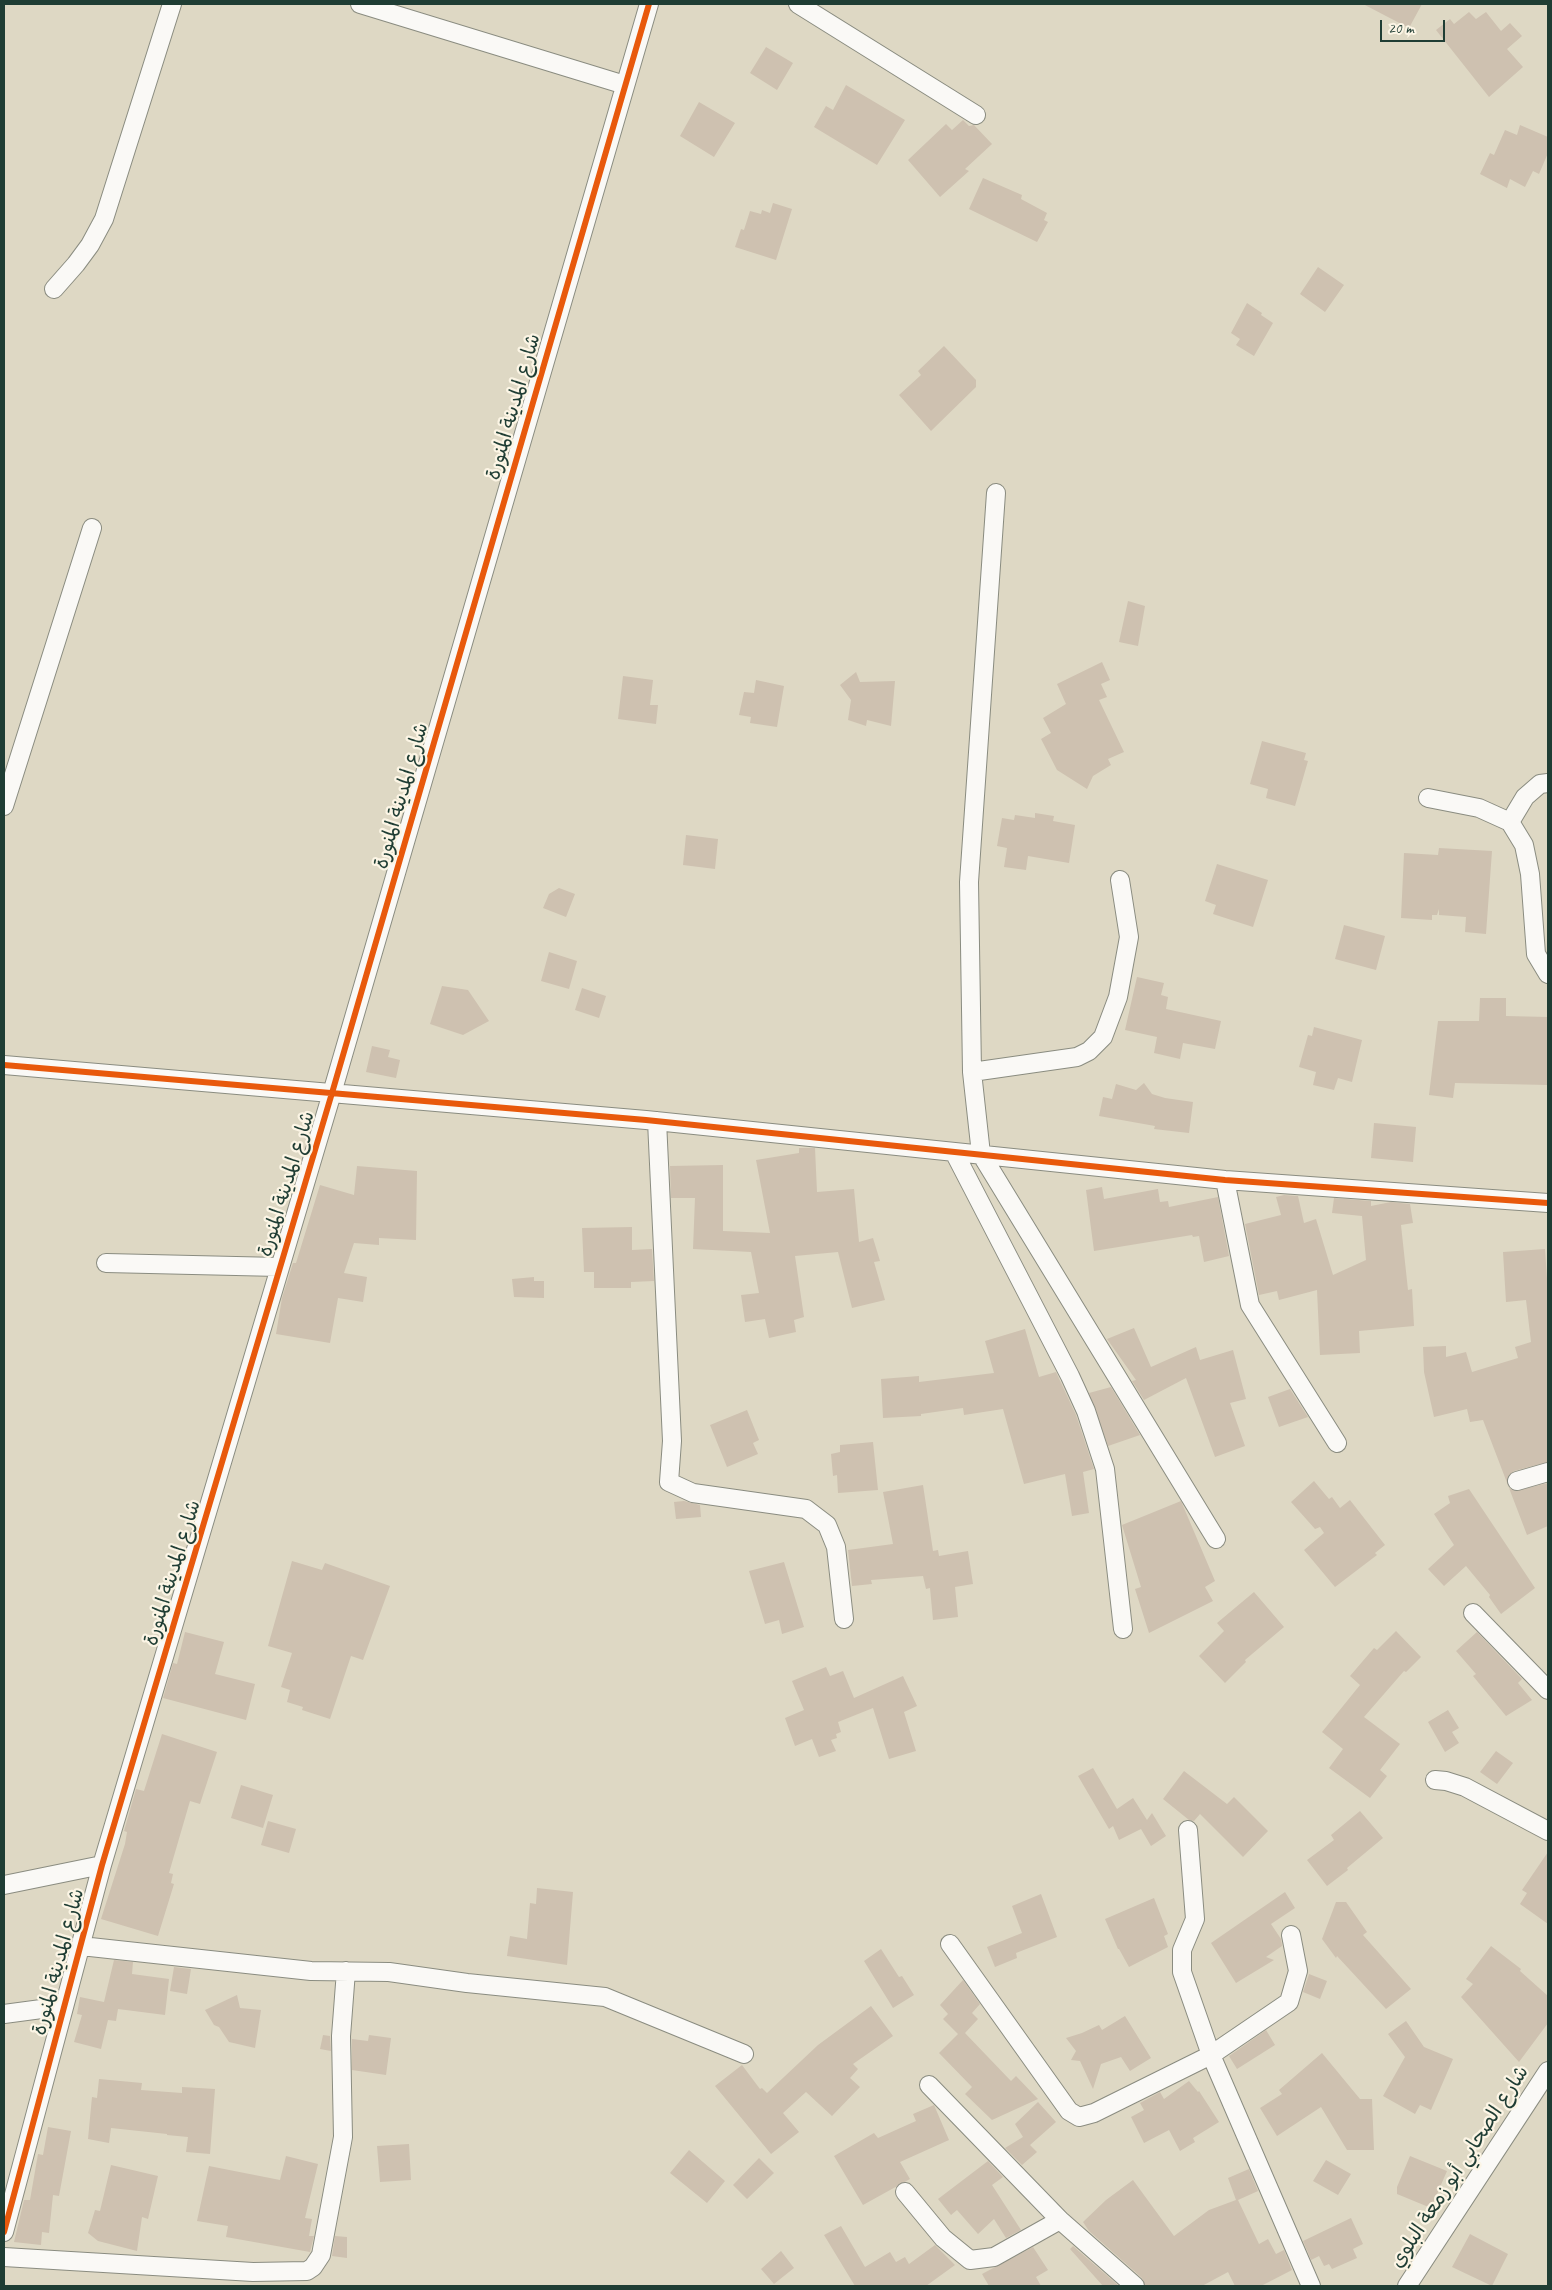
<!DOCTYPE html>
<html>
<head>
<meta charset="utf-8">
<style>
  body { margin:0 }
  #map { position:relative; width:1552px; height:2290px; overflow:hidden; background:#ded8c4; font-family:Caveat,sans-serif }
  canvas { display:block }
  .frame { position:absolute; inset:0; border:5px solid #1f3d34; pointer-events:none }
  .scale { position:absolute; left:1380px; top:20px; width:65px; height:22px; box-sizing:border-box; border:2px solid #1f3d34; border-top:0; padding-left:6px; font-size:15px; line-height:18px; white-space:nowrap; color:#1f3d34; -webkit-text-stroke:4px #fcf5e5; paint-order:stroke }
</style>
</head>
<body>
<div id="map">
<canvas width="1552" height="2290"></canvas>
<div class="frame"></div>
<div class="scale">20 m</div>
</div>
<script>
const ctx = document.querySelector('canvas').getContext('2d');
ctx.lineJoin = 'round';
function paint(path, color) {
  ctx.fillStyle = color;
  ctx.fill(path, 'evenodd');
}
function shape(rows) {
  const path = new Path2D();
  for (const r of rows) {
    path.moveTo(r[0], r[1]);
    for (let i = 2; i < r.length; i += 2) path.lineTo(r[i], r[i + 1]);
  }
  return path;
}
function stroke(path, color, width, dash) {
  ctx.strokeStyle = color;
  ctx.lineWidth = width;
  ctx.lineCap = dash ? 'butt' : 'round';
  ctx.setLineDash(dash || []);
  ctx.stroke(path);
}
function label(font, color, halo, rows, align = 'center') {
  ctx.font = font + ' Caveat,"Playpen Sans Arabic",sans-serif';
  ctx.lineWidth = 4.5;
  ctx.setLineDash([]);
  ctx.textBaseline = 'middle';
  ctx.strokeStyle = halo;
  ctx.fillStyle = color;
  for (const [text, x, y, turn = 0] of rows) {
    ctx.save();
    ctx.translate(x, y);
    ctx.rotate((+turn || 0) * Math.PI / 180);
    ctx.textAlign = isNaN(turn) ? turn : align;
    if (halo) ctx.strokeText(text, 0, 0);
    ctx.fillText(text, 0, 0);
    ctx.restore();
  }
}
paint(shape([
  [1363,4,1422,4,1409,28],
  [1469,12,1476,19,1486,12,1501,31,1510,23,1522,36,1507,49,1523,67,1489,97,1436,30,1450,19,1454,24],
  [766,47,793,63,777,90,750,73],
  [846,85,905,120,877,165,814,127,826,106,833,110],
  [699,102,735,123,714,157,680,136],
  [963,120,969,126,974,125,992,144,965,169,969,171,940,197,908,160,946,124,952,130],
  [1520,125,1548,137,1548,153,1539,174,1533,171,1525,187,1510,179,1507,188,1480,174,1490,153,1494,155,1505,130,1517,135],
  [983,178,1022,195,1021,199,1047,213,1044,220,1048,222,1037,242,969,209],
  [773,203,792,209,776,260,735,247,741,229,744,230,750,211,761,214,762,210,770,213],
  [1318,267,1344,285,1325,312,1300,294],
  [1247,303,1262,313,1261,315,1273,323,1254,356,1236,345,1240,339,1231,333],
  [944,346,976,380,976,387,931,431,899,395,921,375,918,371],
  [1128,601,1145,606,1138,646,1119,642],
  [1102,662,1110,680,1101,684,1107,697,1099,700,1124,752,1108,759,1111,765,1093,776,1087,789,1057,770,1041,739,1051,733,1043,718,1066,704,1057,684],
  [856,672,860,682,895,681,891,726,867,720,866,726,848,720,851,700,840,685],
  [623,676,653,680,650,705,658,705,656,724,618,719],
  [756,680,784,686,777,727,750,723,751,717,739,715,744,692,754,693],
  [1262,741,1306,753,1304,760,1308,761,1295,806,1266,798,1268,789,1250,784],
  [1035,813,1054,816,1053,821,1075,825,1069,863,1028,856,1026,870,1004,867,1007,848,997,846,1002,818,1014,820,1015,815,1035,818],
  [686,835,718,839,715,869,683,865],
  [1439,848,1492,851,1486,934,1465,932,1466,917,1439,915,1439,909,1437,915,1432,915,1432,920,1401,918,1404,853,1438,855],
  [1217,864,1268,880,1253,927,1213,914,1216,905,1205,901],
  [559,888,575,894,566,917,543,908,549,894],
  [1344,925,1385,936,1376,970,1335,959],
  [549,952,577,961,569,989,541,981],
  [1137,977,1164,983,1161,995,1168,997,1166,1009,1221,1021,1215,1049,1183,1043,1180,1059,1154,1053,1157,1037,1125,1030],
  [442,986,468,990,489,1021,463,1035,430,1024],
  [582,988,606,996,599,1018,575,1010],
  [1480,998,1506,998,1506,1016,1548,1017,1548,1085,1455,1083,1453,1098,1429,1095,1438,1021,1479,1021],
  [1314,1027,1362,1040,1352,1082,1338,1078,1334,1090,1313,1085,1316,1072,1299,1067,1308,1035,1312,1036],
  [372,1046,390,1050,388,1057,400,1060,396,1078,366,1072],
  [1144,1083,1152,1094,1165,1098,1193,1102,1189,1133,1154,1129,1155,1126,1099,1116,1103,1097,1112,1099,1116,1084,1136,1090],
  [1374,1123,1416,1127,1413,1162,1371,1158],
  [799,1148,815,1148,817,1192,854,1189,859,1242,873,1238,880,1261,874,1262,885,1300,852,1308,838,1252,795,1256,804,1317,794,1320,796,1332,769,1338,765,1319,745,1322,741,1295,759,1293,751,1252,693,1249,695,1198,671,1198,670,1166,723,1165,723,1231,770,1233,756,1160,799,1153],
  [357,1166,417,1171,416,1240,379,1238,379,1245,354,1243,344,1273,367,1277,363,1302,338,1298,330,1343,276,1334,282,1298,293,1263,296,1263,320,1185,354,1195],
  [1102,1187,1104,1199,1158,1189,1160,1202,1168,1201,1169,1207,1218,1197,1229,1256,1204,1262,1199,1236,1193,1237,1192,1235,1094,1251,1086,1190],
  [1284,1195,1298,1196,1304,1223,1316,1219,1333,1275,1366,1260,1362,1216,1332,1213,1334,1198,1371,1201,1371,1206,1391,1202,1410,1204,1413,1223,1401,1225,1408,1290,1412,1289,1414,1326,1359,1331,1360,1353,1320,1355,1317,1290,1279,1300,1277,1291,1259,1295,1245,1224,1281,1215,1276,1197],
  [632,1227,632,1250,652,1249,654,1281,631,1282,631,1288,594,1288,594,1272,584,1272,582,1228],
  [1545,1249,1548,1293,1548,1462,1514,1471,1507,1479,1509,1488,1515,1491,1548,1483,1548,1526,1527,1535,1483,1420,1470,1422,1467,1409,1434,1417,1424,1372,1423,1347,1446,1346,1446,1357,1466,1352,1472,1372,1518,1358,1515,1347,1531,1342,1526,1300,1506,1302,1503,1252],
  [534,1277,534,1281,544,1281,544,1298,514,1297,512,1279],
  [1134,1328,1151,1367,1196,1347,1200,1360,1233,1350,1246,1399,1230,1403,1245,1446,1215,1457,1186,1378,1144,1400,1132,1381,1136,1380,1107,1339],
  [1025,1329,1039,1377,1056,1372,1076,1415,1094,1469,1083,1472,1089,1513,1072,1516,1065,1474,1024,1484,1003,1409,964,1415,963,1408,921,1414,921,1416,883,1418,881,1379,919,1376,919,1382,994,1373,985,1341],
  [1111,1387,1140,1435,1108,1446,1089,1393],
  [1290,1389,1308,1417,1279,1427,1268,1397],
  [747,1410,759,1440,753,1443,758,1454,727,1467,710,1425],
  [873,1442,878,1490,838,1493,837,1475,833,1476,831,1454,840,1452,840,1445],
  [1314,1481,1329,1499,1332,1497,1340,1508,1350,1500,1385,1545,1375,1553,1377,1555,1335,1587,1304,1550,1324,1533,1320,1527,1315,1529,1291,1502],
  [923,1485,933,1551,938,1550,939,1556,968,1551,973,1584,955,1587,958,1617,933,1620,930,1588,926,1589,923,1576,871,1580,872,1584,852,1586,848,1550,893,1544,883,1492],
  [1469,1489,1535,1588,1501,1614,1489,1597,1490,1595,1466,1566,1444,1586,1428,1569,1454,1545,1434,1514,1450,1503,1448,1496],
  [684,1501,700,1505,701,1517,676,1519,674,1502],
  [1181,1501,1215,1581,1205,1587,1213,1601,1149,1633,1135,1589,1141,1587,1122,1525],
  [292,1561,322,1570,325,1563,390,1586,363,1660,351,1656,330,1719,302,1710,303,1707,287,1702,290,1690,281,1687,292,1653,268,1646],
  [784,1562,804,1627,782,1634,779,1620,765,1624,749,1571],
  [1254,1592,1284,1627,1245,1660,1246,1662,1225,1683,1199,1656,1224,1631,1217,1623],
  [1396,1631,1421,1657,1406,1672,1404,1671,1364,1717,1400,1744,1380,1770,1387,1776,1370,1798,1329,1768,1343,1749,1322,1732,1360,1685,1350,1676,1374,1648,1377,1650],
  [185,1632,224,1642,215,1674,255,1684,246,1720,163,1698,173,1663,177,1664],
  [1477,1632,1522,1679,1518,1683,1532,1700,1506,1716,1473,1676,1476,1674,1456,1651],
  [826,1667,830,1676,843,1671,854,1698,903,1676,917,1706,904,1712,916,1751,889,1759,873,1708,838,1722,841,1732,836,1734,837,1738,831,1740,836,1751,819,1757,812,1739,795,1746,785,1718,804,1710,792,1681],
  [1448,1710,1459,1728,1452,1732,1459,1743,1445,1752,1428,1722],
  [162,1734,217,1752,200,1804,190,1801,169,1873,173,1874,171,1883,174,1884,158,1936,101,1919,125,1844,127,1832,124,1831,136,1789,144,1791],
  [1496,1751,1513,1763,1497,1784,1480,1772],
  [1093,1768,1117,1809,1133,1798,1147,1820,1152,1813,1166,1836,1151,1846,1141,1829,1119,1840,1113,1826,1109,1829,1078,1776],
  [1184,1771,1227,1804,1234,1797,1268,1831,1243,1857,1200,1814,1194,1821,1189,1820,1163,1799],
  [241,1785,273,1795,263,1828,231,1818],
  [1360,1811,1383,1838,1347,1868,1348,1870,1327,1886,1307,1860,1334,1840,1331,1835],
  [268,1821,296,1829,289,1853,261,1845],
  [1548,1852,1548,1924,1520,1904,1527,1893,1522,1890],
  [537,1888,573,1892,567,1965,507,1956,510,1936,527,1939,530,1903,536,1904],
  [1285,1892,1295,1908,1271,1924,1281,1939,1282,1946,1266,1957,1274,1960,1236,1983,1211,1943],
  [1041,1894,1057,1937,1016,1953,1017,1958,995,1967,987,1947,1022,1933,1012,1906],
  [1154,1898,1168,1934,1164,1936,1168,1947,1129,1967,1119,1949,1118,1949,1105,1919],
  [1336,1902,1346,1902,1367,1932,1363,1935,1411,1989,1386,2009,1337,1956,1336,1958,1322,1939],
  [1491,1946,1521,1969,1520,1971,1548,1996,1548,2023,1519,2062,1461,1997,1473,1984,1466,1979],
  [881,1949,899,1977,902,1976,914,1995,893,2008,864,1961],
  [114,1960,133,1962,132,1974,169,1979,165,2015,118,2009,116,2021,108,2020,101,2049,74,2042,82,2015,77,2014,80,1997,104,2002],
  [174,1967,191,1969,187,1994,170,1991],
  [1309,1974,1327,1981,1320,1999,1303,1992],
  [963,1980,980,2004,972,2013,978,2019,965,2033,1011,2081,1016,2076,1038,2099,992,2120,965,2094,972,2087,939,2053,958,2034,943,2019,948,2014,940,2005],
  [237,1995,240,2008,261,2010,255,2048,229,2042,219,2027,214,2025,205,2010],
  [871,2006,893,2036,853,2064,858,2069,850,2078,860,2087,832,2116,806,2092,783,2113,799,2132,771,2154,715,2086,742,2065,760,2089,762,2088,767,2093,818,2045],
  [1125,2016,1151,2058,1130,2071,1121,2057,1101,2064,1093,2089,1080,2061,1071,2060,1076,2051,1066,2038,1082,2033,1099,2025,1102,2030],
  [1406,2021,1424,2047,1453,2059,1431,2110,1420,2105,1415,2114,1383,2096,1405,2057,1388,2034],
  [1266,2030,1275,2045,1237,2069,1229,2056],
  [323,2035,330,2036,331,2051,320,2049],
  [369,2035,391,2038,386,2075,352,2070,352,2039,368,2041],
  [1322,2053,1360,2099,1372,2099,1374,2150,1347,2150,1321,2107,1277,2136,1260,2108,1282,2094,1279,2090],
  [99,2079,142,2083,141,2090,182,2093,182,2087,215,2089,210,2154,186,2152,188,2137,167,2135,167,2134,111,2128,109,2143,88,2139,92,2097,97,2098],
  [1189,2081,1198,2092,1199,2091,1219,2122,1193,2138,1195,2142,1180,2151,1169,2130,1144,2143,1131,2117,1144,2110,1140,2103,1160,2092,1164,2099],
  [1038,2102,1056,2122,1030,2145,1037,2152,1022,2165,1005,2148,1023,2137,1015,2124],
  [934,2105,949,2140,900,2162,910,2179,863,2205,834,2156,874,2133,878,2138,916,2121,913,2114],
  [48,2127,71,2131,59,2196,53,2195,49,2233,42,2232,41,2245,14,2242,24,2200,30,2200,38,2154,43,2155],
  [409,2144,411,2180,380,2182,377,2146],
  [689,2150,725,2181,707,2203,670,2173],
  [286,2156,318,2164,305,2218,312,2219,309,2236,314,2236,310,2252,226,2237,228,2226,197,2221,209,2166,280,2180],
  [1410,2156,1447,2171,1431,2208,1397,2194,1397,2187],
  [759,2158,774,2173,747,2199,733,2185],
  [1326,2160,1351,2174,1338,2195,1313,2181],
  [988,2161,1003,2177,992,2185,1021,2230,1006,2238,994,2219,978,2234,957,2210,951,2215,938,2199],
  [111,2165,158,2176,148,2219,142,2217,137,2251,98,2241,88,2233,95,2210,100,2211],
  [1249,2169,1258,2191,1238,2200,1259,2244,1268,2239,1276,2254,1284,2250,1292,2270,1261,2286,1235,2286,1228,2272,1202,2286,1145,2286,1142,2278,1089,2231,1083,2222,1106,2200,1133,2180,1174,2236,1209,2210,1236,2200,1228,2178],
  [1351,2218,1363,2244,1353,2249,1357,2258,1332,2269,1329,2264,1324,2266,1319,2256,1311,2260,1303,2241],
  [841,2226,865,2267,890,2252,896,2262,905,2257,909,2264,935,2245,955,2265,926,2286,855,2286,824,2235],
  [1470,2234,1508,2254,1492,2286,1452,2267],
  [335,2236,347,2237,347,2258,332,2256],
  [1073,2246,1119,2286,1103,2286,1070,2249],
  [1033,2247,1048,2270,1036,2277,1041,2286,989,2286,982,2274],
  [781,2251,794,2268,774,2284,761,2269]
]), '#cec1b0');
const street = shape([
  [360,4,625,85],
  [798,4,976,115],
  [54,289,76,264,90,245,104,219,172,4],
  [996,493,969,882,972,1072,981,1154,1216,1539],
  [1428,798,1479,808,1510,822,1524,845,1530,874,1536,954,1548,974],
  [4,806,92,528],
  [1510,822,1525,797,1540,784,1548,783],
  [4,1065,646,1120,1225,1180,1548,1203],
  [972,1072,1077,1057,1089,1051,1103,1037,1118,997,1129,937,1120,880],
  [657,1121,672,1441,669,1482,693,1493,806,1509,827,1525,836,1547,844,1619],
  [954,1152,1070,1376,1086,1411,1105,1469,1123,1629],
  [1225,1180,1250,1305,1337,1443],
  [106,1263,279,1267],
  [1517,1481,1548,1472],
  [1473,1613,1548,1690],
  [1435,1780,1446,1781,1465,1787,1548,1831],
  [1188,1830,1195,1919,1182,1950,1182,1972,1211,2055,1311,2286],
  [4,1885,102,1865],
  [950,1944,1069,2111,1079,2117,1094,2113,1211,2055,1289,2002,1298,1971,1291,1935],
  [81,1946,311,1971,389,1972,467,1983,605,1997,744,2054],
  [4,2014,64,2006],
  [929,2085,1060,2220,1135,2286],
  [905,2192,943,2238,970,2260,994,2257,1060,2220],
  [4,2232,102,1865,332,1093,649,4],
  [4,2257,253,2272,307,2271,313,2267,321,2255,343,2137,341,2036,346,1971],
  [1407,2286,1548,2071]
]);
stroke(street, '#8a8c80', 20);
stroke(street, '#faf9f6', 18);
stroke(shape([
  [4,1065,646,1120,1225,1180,1548,1203],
  [4,2232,102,1865,332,1093,649,4]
]), '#e8590c', 6);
label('20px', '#1f3d34', '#fcf5e5', [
  ["شارع المدينة المنورة",514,407,-74],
  ["شارع المدينة المنورة",402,796,-74],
  ["شارع المدينة المنورة",287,1184,-73],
  ["شارع المدينة المنورة",173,1573,-73],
  ["شارع المدينة المنورة",59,1962,-75],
  ["شارع الصحابي أبو زمعة البلوي",1460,2167,-57]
]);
</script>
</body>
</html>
